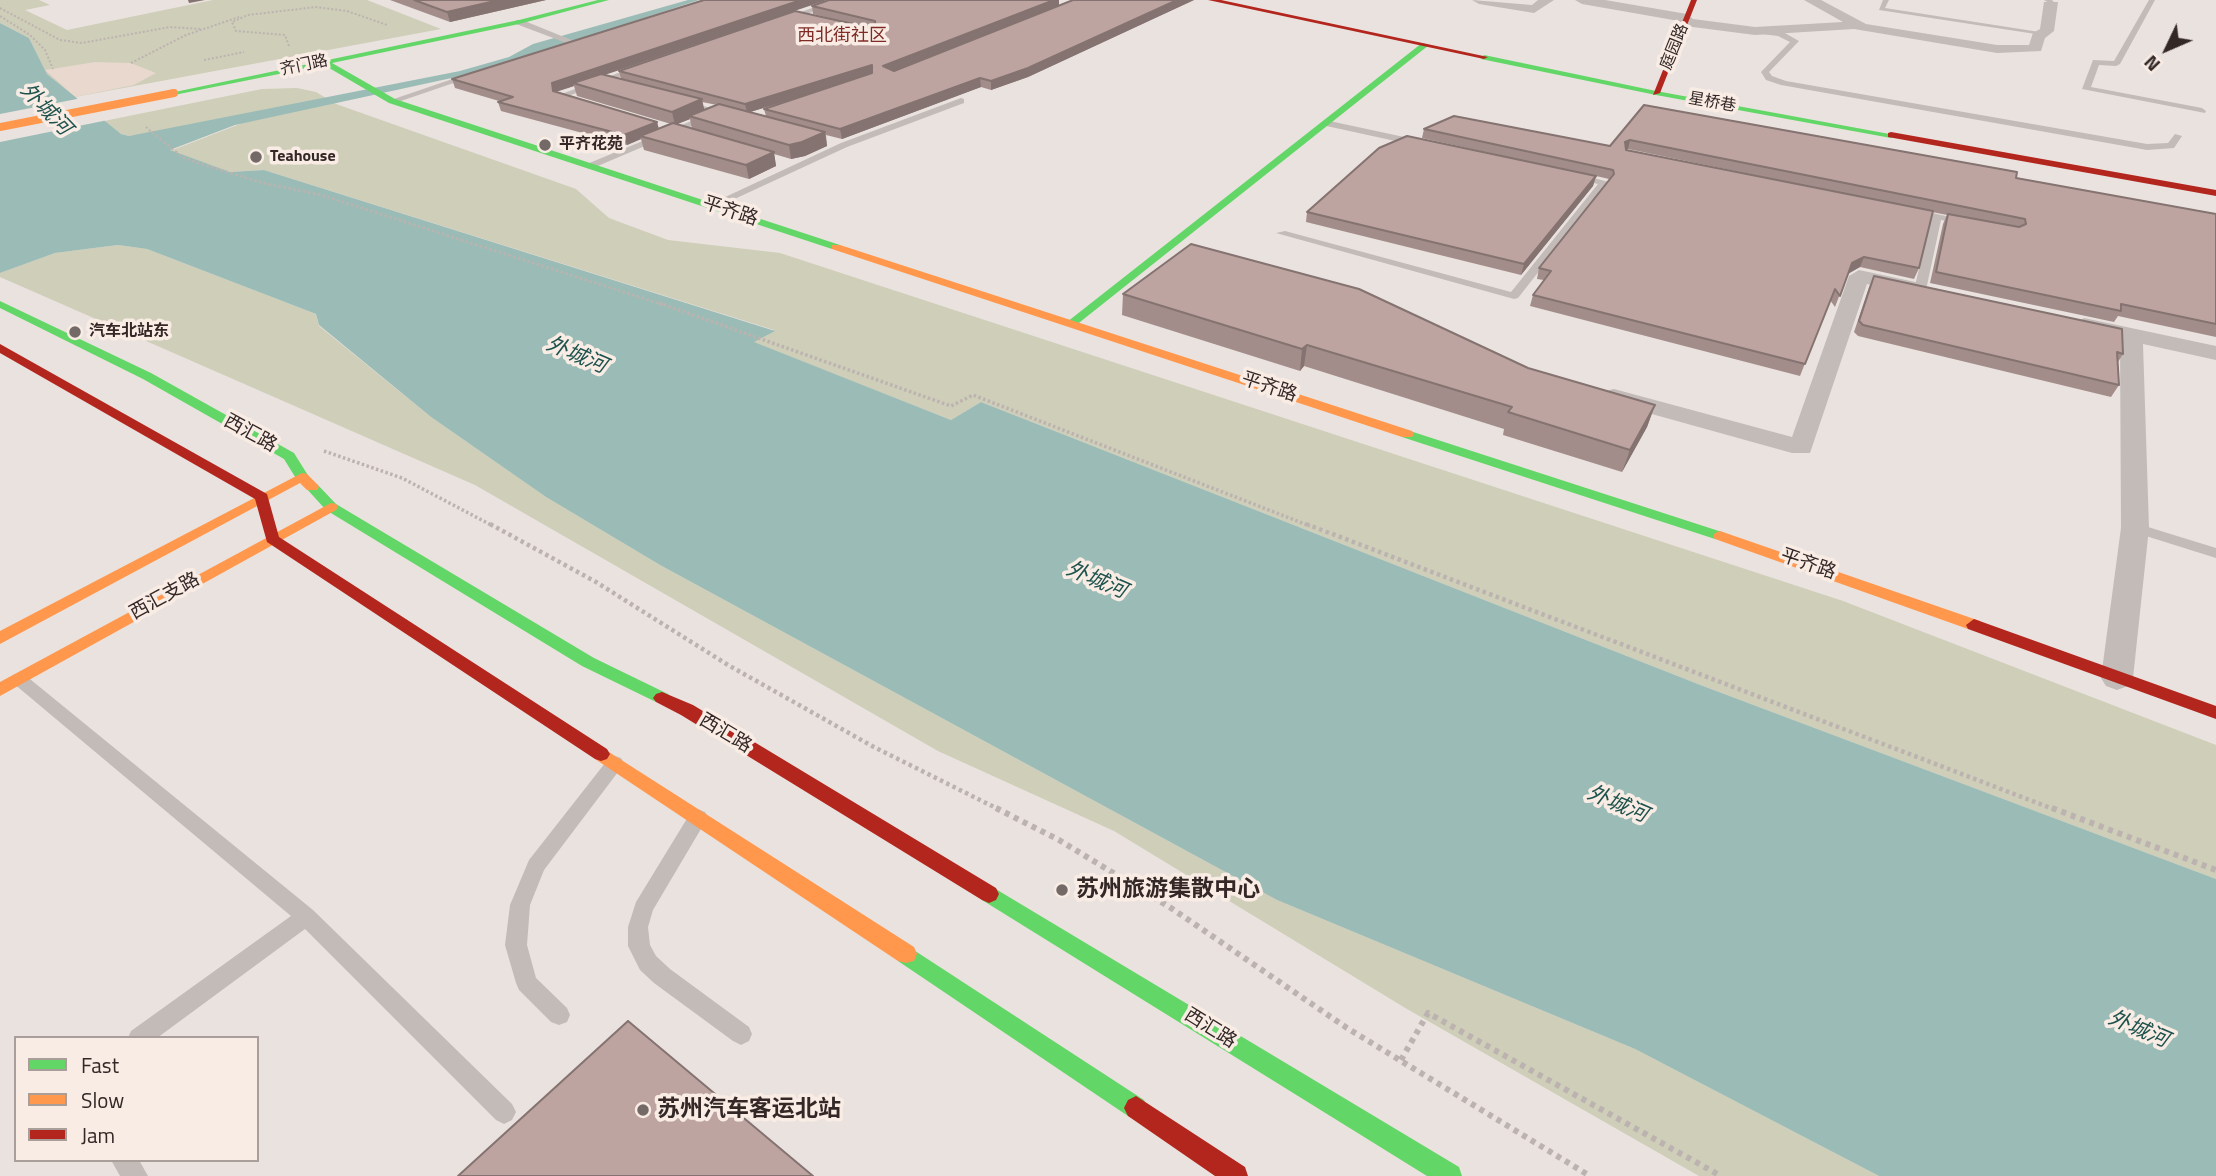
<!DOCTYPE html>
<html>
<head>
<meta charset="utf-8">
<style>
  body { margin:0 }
  #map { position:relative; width:2216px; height:1176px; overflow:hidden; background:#eae2de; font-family:"Titillium Web",sans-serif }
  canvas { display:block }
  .legend { position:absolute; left:14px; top:1036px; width:245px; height:126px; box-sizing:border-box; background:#f8ece5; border:2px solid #a99e99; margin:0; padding:9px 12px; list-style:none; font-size:21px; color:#332826 }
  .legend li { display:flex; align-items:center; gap:14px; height:35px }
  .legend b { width:35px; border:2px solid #a99e99 }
  .north { position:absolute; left:2132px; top:14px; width:70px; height:70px; -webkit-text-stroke:5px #f8ece5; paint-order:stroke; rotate:226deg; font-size:19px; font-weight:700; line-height:28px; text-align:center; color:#332826 }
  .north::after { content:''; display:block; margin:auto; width:24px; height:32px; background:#332826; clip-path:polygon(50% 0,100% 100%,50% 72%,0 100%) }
</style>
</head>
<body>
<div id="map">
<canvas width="2216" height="1176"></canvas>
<ul class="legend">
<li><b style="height:9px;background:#63d668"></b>Fast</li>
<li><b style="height:9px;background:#ff974d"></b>Slow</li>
<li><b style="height:9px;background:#b3261e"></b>Jam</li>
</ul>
<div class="north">N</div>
</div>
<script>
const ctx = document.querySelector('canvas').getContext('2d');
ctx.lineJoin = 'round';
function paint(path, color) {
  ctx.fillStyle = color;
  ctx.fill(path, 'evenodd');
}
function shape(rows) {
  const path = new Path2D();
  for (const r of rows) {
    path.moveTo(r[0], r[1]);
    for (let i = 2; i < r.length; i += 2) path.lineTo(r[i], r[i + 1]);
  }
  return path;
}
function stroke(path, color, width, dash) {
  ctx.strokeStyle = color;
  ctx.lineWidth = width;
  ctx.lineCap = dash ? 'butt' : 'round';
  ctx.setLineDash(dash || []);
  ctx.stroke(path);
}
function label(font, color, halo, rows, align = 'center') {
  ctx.font = font + ' "Titillium Web","Noto Sans SC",sans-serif';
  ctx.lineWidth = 7;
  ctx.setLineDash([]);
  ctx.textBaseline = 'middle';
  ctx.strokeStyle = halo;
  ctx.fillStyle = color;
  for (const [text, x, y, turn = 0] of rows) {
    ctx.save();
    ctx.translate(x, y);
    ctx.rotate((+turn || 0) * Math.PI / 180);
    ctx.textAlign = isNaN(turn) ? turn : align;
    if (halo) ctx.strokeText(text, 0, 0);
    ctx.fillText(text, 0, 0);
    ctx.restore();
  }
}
paint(shape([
  [0,0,39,0,50,5,25,10,67,30,213,0,367,0,441,29,75,97,47,74,29,38,0,23],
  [297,88,316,92,336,104,576,189,609,218,668,240,780,253,1843,601,2216,745,2216,879,1703,686,981,402,951,420,753,342,774,330,264,170,230,172,170,151,240,124,129,136,121,134,104,121,262,89],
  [118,245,147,249,316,314,319,326,431,417,546,497,660,565,1277,900,1635,1049,1879,1176,1699,1176,1407,1009,1114,831,938,751,475,485,0,277,0,273,55,253]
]), '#ceceb9');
paint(shape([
  [95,62,131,63,156,73,134,85,75,97,45,70]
]), '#e8d8ce');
paint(shape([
  [688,0,699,0,484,71,235,125,170,150,230,172,264,170,775,331,754,342,951,420,981,402,1703,686,2216,879,2216,1176,1879,1176,1635,1049,1277,900,660,565,546,497,431,417,319,325,316,314,147,249,118,245,55,253,0,273,0,23,29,38,47,74,121,134,129,136,460,71,509,57,533,44]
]), '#9bbcb6');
paint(shape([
  [82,98,108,120,0,142,0,114]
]), '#eae2de');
stroke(shape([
  [0,8,60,40,82,43,170,27,202,29],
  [0,16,30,35,45,50,53,69],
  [289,46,285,35,236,31,232,22,248,15,316,7,347,11,387,25],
  [204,60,244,52],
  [131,63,186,35,239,17],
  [146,127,154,134]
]), '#bcb3b0', 2, [2, 2]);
stroke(shape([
  [152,132,182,157,198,163,263,183,321,195,664,305]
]), '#bcb3b0', 2.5, [2.5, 2.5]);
stroke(shape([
  [659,303,951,406,973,395,1310,526],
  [324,451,402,478,493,526]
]), '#bcb3b0', 3.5, [2.5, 2.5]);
stroke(shape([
  [490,524,596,582,728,665,872,746,1000,810],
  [1306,524,2056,810]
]), '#bcb3b0', 4.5, [3.5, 3.5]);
stroke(shape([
  [996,808,1059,840,1171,908,1347,1028,1590,1176],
  [2052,808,2216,870],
  [1401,1060,1428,1013,1721,1176]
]), '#bcb3b0', 6, [5, 5]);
paint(shape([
  [835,0,845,0,804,15,811,16,811,20,792,15,835,0],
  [1883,0,1889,0,1885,8,2046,33,2042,35,1879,10,1883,0],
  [2044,0,2052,0,2054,2,2051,4,2044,0],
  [2149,0,2155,0,2120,64,2116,66,2099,65,2091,87,2202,108,2206,111,2205,113,2082,89,2093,60,2114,61,2149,0],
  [516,20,522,20,579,43,572,45,516,24,516,20],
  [1754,29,1783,32,1799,41,1769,72,1772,76,1786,81,2147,144,2168,143,2175,134,2182,136,2174,148,2147,150,1781,85,1766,80,1761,72,1790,42,1778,36,1754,33,1754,29],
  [637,66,644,68,563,98,556,96,637,66],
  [470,73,477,75,395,103,388,101,470,73],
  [961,98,964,99,964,103,847,147,715,208,706,206,841,143,961,98],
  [682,100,725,112,593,168,587,168,587,164,713,112,682,104,682,100],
  [1325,120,1418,140,1423,143,1418,146,1322,125,1321,123,1325,120],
  [1574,173,1609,182,1518,298,1514,299,1276,233,1285,231,1511,292,1598,184,1571,178,1571,174,1574,173],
  [1910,208,1972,222,1967,225,1941,220,1926,290,1920,293,1914,290,1931,218,1906,213,1905,211,1910,208],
  [2135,523,2216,548,2216,558,2130,531,2128,528,2135,523],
  [19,673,25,675,313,910,512,1104,516,1112,512,1120,504,1124,496,1120,305,929,157,1038,128,1038,131,1031,291,916,13,683,10,679,13,675,19,673],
  [615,756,621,758,624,763,621,768,544,870,530,905,527,945,536,978,567,1008,570,1015,567,1022,559,1025,551,1022,519,990,516,983,505,945,510,905,529,860,609,758,615,756],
  [698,809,705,812,708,817,653,910,648,927,650,945,656,956,670,969,749,1027,752,1034,749,1041,741,1045,733,1041,654,983,640,970,628,946,628,927,636,902,691,812,698,809],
  [111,1160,139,1160,148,1176,120,1176,111,1160]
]), '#c3bbb8');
paint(shape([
  [1472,0,1532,5,1538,0,1554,0,1534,13,1479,4,1472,0],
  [1575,0,1605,0,1687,14,1693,19,1755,27,1843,22,1804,0,1821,0,1866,24,1997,45,2029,45,2033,33,2040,29,2044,2,2058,2,2054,31,2045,38,2041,51,1997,53,1854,29,1755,35,1685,26,1679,21,1582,4,1575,0],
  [1859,270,1920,283,1923,288,1912,294,1867,284,1810,453,1792,453,1605,401,1602,396,1605,391,1614,389,1792,437,1849,276,1859,270],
  [2084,318,2216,346,2216,360,2143,344,2149,528,2133,678,2128,686,2117,690,2106,686,2101,678,2121,528,2120,339,2076,330,2073,325,2084,318]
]), '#c3bbb8');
paint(shape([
  [598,0,609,0,519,24,332,63,395,99,840,245,840,249,832,249,389,103,324,65,174,95,170,93,519,20,598,0],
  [1422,43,1429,45,1075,326,1067,326,1067,322,1422,43],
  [1484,55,1656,91,1895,135,1891,138,1656,95,1481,59,1484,55],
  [0,301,151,373,294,453,309,477,307,480,297,480,284,459,143,379,0,308,0,301],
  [1407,430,1725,533,1727,536,1725,539,1715,539,1402,437,1402,431,1407,430],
  [312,483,317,484,336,504,594,658,668,694,671,698,668,702,656,702,582,666,326,510,305,487,312,483],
  [989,885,1459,1167,1462,1176,1427,1176,982,900,979,894,982,888,989,885],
  [906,945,1144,1100,1148,1108,1144,1116,1136,1120,1128,1116,898,961,895,954,898,947,906,945]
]), '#63d668');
paint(shape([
  [832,245,840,245,1412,431,1414,434,1412,437,1402,437,832,249,832,245],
  [302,473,307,474,317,484,319,487,317,490,307,490,300,483,0,644,0,631,302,473],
  [331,503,336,504,338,507,336,510,0,696,0,682,331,503],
  [1720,531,1980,621,1982,625,1980,629,1968,629,1715,539,1713,536,1715,533,1720,531],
  [601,747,914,947,917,954,914,961,906,963,898,961,595,759,592,754,595,749,601,747]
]), '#ff974d');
paint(shape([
  [1208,0,1221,0,1488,57,1484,59,1208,0],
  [1691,0,1697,0,1660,93,1653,95,1691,0],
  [1891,132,2216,190,2216,196,1888,137,1888,133,1891,132],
  [0,344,267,494,279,537,607,749,610,754,607,759,601,761,595,759,267,542,255,499,0,353,0,344],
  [1974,619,2216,706,2216,719,1968,629,1966,625,1974,619],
  [662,692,693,705,996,888,999,894,996,900,989,903,982,900,681,715,656,702,653,698,656,694,662,692],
  [1136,1096,1245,1167,1248,1176,1215,1176,1128,1116,1124,1108,1128,1100,1136,1096]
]), '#b3261e');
stroke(shape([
  [0,127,174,93]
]), '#ff974d', 8);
paint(shape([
  [390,0,546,0,450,22],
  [1059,0,1059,6,1073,0,1194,0,1028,77,991,90,981,87,842,139,826,135,827,146,805,156,791,159,774,154,776,166,749,179,644,150,641,139,627,145,501,111,498,102,499,101,455,88,452,79,606,75,621,79,619,71,874,29,813,14,812,6],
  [574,86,577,96,671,124,659,129,657,122,556,92],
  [819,91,764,109,766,116,750,112],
  [702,102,717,105,704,110],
  [690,119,692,129,677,124],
  [1644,105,2016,178,2216,214,2216,337,2118,316,2114,322,1930,283,1943,224,1947,215,1932,212,1919,268,1914,279,1860,267,1848,273,1835,307,1830,300,1800,376,1530,306,1533,295,1544,280,1537,279,1539,268,1609,179,1596,176,1593,186,1521,275,1306,222,1307,212,1534,163,1422,138,1424,129,1610,146],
  [1628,149,1769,178,1626,150],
  [1874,276,2123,354,2118,362,2119,385,2111,397,1858,336,1854,332,1869,287],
  [1123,294,1528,368,1655,405,1647,427,1622,472,1503,435,1504,429,1304,366,1300,371,1122,315]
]), '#a38d8a');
paint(shape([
  [188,0,205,0,189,3],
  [499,0,546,0,450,22,447,12],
  [801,0,827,0,578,84,573,83,574,86,555,92,556,101,552,83],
  [1054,0,1059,0,1059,7,885,75,883,66],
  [1177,0,1194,0,1028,77,991,90,991,81],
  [872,65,874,74,747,113,745,104],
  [980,78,981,87,842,139,840,129],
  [702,99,705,113,689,116,690,119,675,125,672,112],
  [657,122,659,131,640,136,641,139,627,145,624,135],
  [825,132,827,146,805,156,791,159,789,145],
  [1630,140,1628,149,1622,151,1625,142],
  [774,152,776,166,749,179,746,165],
  [1596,176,1593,186,1521,275,1524,264],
  [1864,257,1860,267,1848,274,1852,263],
  [1307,345,1304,366,1300,371,1302,349],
  [1655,405,1647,427,1622,472,1630,450]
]), '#847370');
const building = shape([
  [414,0,499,0,447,12,414,0],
  [704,0,801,0,552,83,553,91,657,122,624,135,498,102,513,97,452,79,704,0],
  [829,0,1054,0,883,66,894,71,1073,0,1177,0,1028,68,991,81,980,78,840,129,764,109,872,73,872,65,745,104,619,71,795,11,876,29,875,21,812,6,829,0],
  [601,74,702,99,672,112,573,83,601,74],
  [719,104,825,132,802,142,789,145,689,116,719,104],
  [1644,105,2017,172,2016,178,2216,214,2216,324,2121,304,2121,311,1936,272,1948,214,2019,227,2026,224,2025,219,1630,140,1625,142,1626,150,1933,211,1919,268,1864,257,1852,263,1840,296,1835,289,1805,364,1533,295,1551,271,1539,268,1614,174,1613,170,1424,129,1454,116,1610,146,1644,105],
  [673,123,774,152,746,165,640,136,673,123],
  [1407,136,1596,176,1524,264,1307,212,1379,148,1407,136],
  [1191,244,1359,289,1528,368,1655,405,1630,450,1508,412,1512,407,1307,345,1302,349,1123,294,1191,244],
  [1874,276,2122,329,2123,354,2117,352,2119,385,1863,325,1859,321,1874,276],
  [628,1021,813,1176,458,1176,628,1021]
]);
paint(building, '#bda4a0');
stroke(building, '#847370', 2);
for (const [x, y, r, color] of [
  [545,145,7,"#736966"],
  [256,157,7,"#736966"],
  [75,332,7,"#736966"],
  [1062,890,7,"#736966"],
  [643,1110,7,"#736966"]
]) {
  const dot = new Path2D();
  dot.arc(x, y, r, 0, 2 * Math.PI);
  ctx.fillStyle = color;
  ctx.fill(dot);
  stroke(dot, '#f8ece5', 2.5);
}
label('16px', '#332826', '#f8ece5', [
  ["庭园路",1675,47,-68],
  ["齐门路",304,66,-12],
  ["星桥巷",1712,103,10]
]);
label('bold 16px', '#332826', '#f8ece5', [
  ["平齐花苑",559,145],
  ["Teahouse",270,157],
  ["汽车北站东",89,332]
], 'left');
label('18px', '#7d2b24', '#f8ece5', [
  ["西北街社区",842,37]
]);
label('19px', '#332826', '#f8ece5', [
  ["平齐路",730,212,18],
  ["平齐路",1269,388,18],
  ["西汇路",250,434,29],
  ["平齐路",1808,565,19],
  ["西汇支路",165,597,-29],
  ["西汇路",725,734,31],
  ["西汇路",1210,1029,32]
]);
label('italic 21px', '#1e524d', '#f8ece5', [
  ["外城河",45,110,46],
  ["外城河",576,356,23],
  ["外城河",1096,581,23],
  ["外城河",1617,805,23],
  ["外城河",2138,1030,23]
]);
label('bold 23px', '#332826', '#f8ece5', [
  ["苏州旅游集散中心",1076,890],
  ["苏州汽车客运北站",657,1110]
], 'left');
</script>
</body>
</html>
